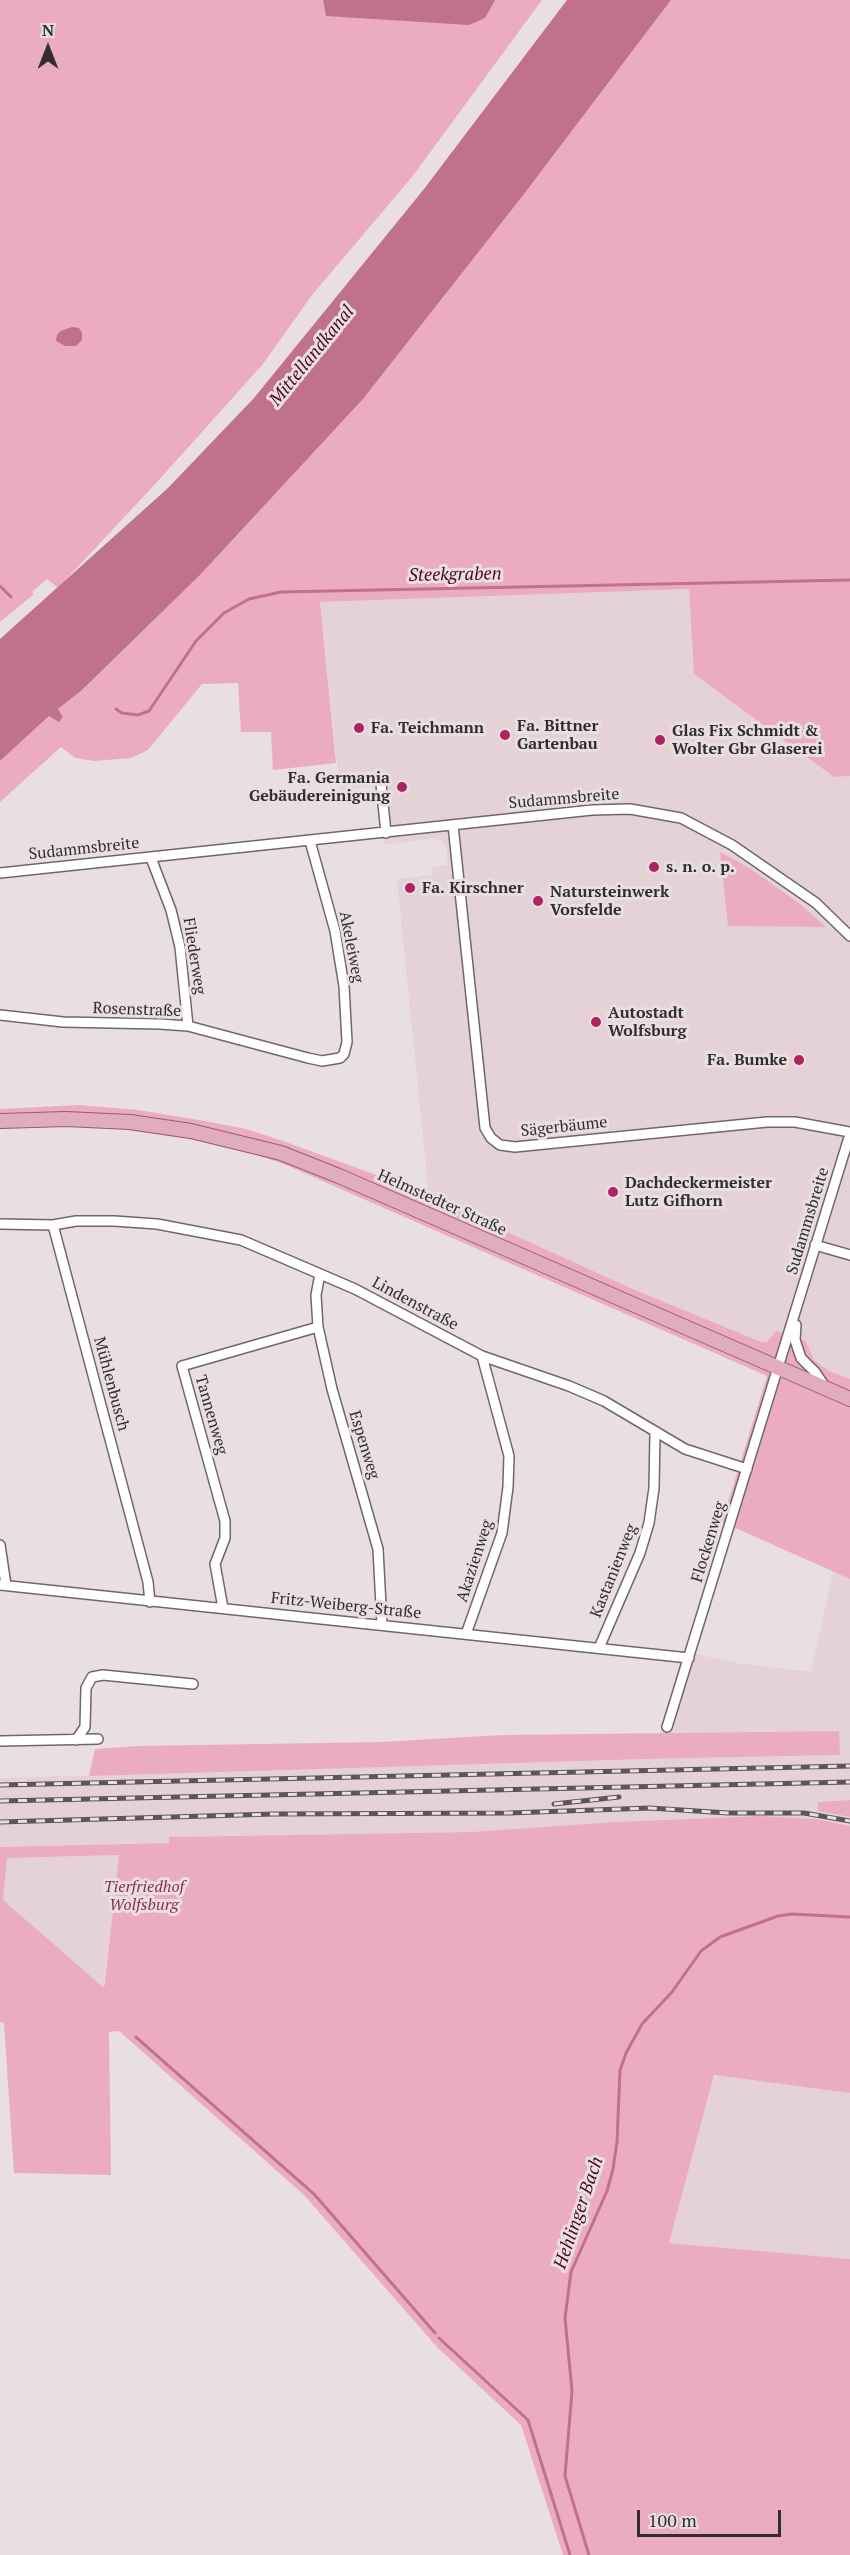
<!DOCTYPE html>
<html>
<head>
<meta charset="utf-8">
<style>
  body { margin:0 }
  #map { position:relative; width:850px; height:2555px; overflow:hidden; background:#e9dfe1; font-family:"PT Serif",serif }
  canvas { display:block }
  .north { position:absolute; left:18px; top:18px; width:60px; height:60px; -webkit-text-stroke:4px #e9dfe1; paint-order:stroke; rotate:0deg; font-size:16px; font-weight:700; line-height:24px; text-align:center; color:#322e2f }
  .north::after { content:''; display:block; margin:auto; width:21px; height:27px; background:#322e2f; clip-path:polygon(50% 0,100% 100%,50% 72%,0 100%) }
  .scale { position:absolute; left:637px; top:2510px; width:144px; height:27px; box-sizing:border-box; border:3px solid #322e2f; border-top:0; padding-left:8px; font-size:18px; line-height:21px; white-space:nowrap; color:#322e2f; -webkit-text-stroke:4px #e9dfe1; paint-order:stroke }
</style>
</head>
<body>
<div id="map">
<canvas width="850" height="2555"></canvas>
<div class="north">N</div>
<div class="scale">100 m</div>
</div>
<script>
const ctx = document.querySelector('canvas').getContext('2d');
ctx.lineJoin = 'round';
function paint(path, color) {
  ctx.fillStyle = color;
  ctx.fill(path, 'evenodd');
}
function shape(rows) {
  const path = new Path2D();
  for (const r of rows) {
    path.moveTo(r[0], r[1]);
    for (let i = 2; i < r.length; i += 2) path.lineTo(r[i], r[i + 1]);
  }
  return path;
}
function stroke(path, color, width, dash) {
  ctx.strokeStyle = color;
  ctx.lineWidth = width;
  ctx.lineCap = dash ? 'butt' : 'round';
  ctx.setLineDash(dash || []);
  ctx.stroke(path);
}
function label(font, color, halo, rows, align = 'center') {
  ctx.font = font + ' "PT Serif",serif';
  ctx.lineWidth = 6;
  ctx.setLineDash([]);
  ctx.textBaseline = 'middle';
  ctx.strokeStyle = halo;
  ctx.fillStyle = color;
  for (const [text, x, y, turn = 0] of rows) {
    ctx.save();
    ctx.translate(x, y);
    ctx.rotate((+turn || 0) * Math.PI / 180);
    ctx.textAlign = isNaN(turn) ? turn : align;
    if (halo) ctx.strokeText(text, 0, 0);
    ctx.fillText(text, 0, 0);
    ctx.restore();
  }
}
paint(shape([
  [689,589,834,777,850,776,850,1379,829,1371,814,1360,805,1339,777,1332,767,1342,759,1341,635,1290,429,1197,397,879,433,875,432,867,448,865,446,845,437,838,384,845,377,786,340,789,320,602],
  [833,1572,850,1579,850,1800,818,1802,818,1810,850,1817,850,1826,817,1819,760,1816,614,1822,471,1832,169,1837,169,1843,0,1847,0,1778,646,1759,840,1755,838,1731,660,1733,683,1651,736,1663,811,1672],
  [119,1855,104,1989,3,1900,7,1858],
  [714,2075,850,2093,850,2259,669,2243]
]), '#e4d2d7');
paint(shape([
  [0,0,542,0,412,177,312,295,263,364,158,481,58,588,47,579,32,592,34,594,0,622],
  [671,0,850,0,850,776,834,777,694,674,689,589,320,602,336,763,273,770,271,732,241,732,238,683,202,684,148,750,131,758,94,761,75,758,61,747,0,802,0,761,49,716,59,721,63,718,58,709,81,691,200,575,363,399,521,198],
  [720,852,749,868,799,903,826,927,728,926],
  [79,1105,138,1110,205,1121,246,1129,283,1141,406,1186,635,1290,759,1341,767,1342,776,1331,805,1340,814,1360,829,1371,850,1379,850,1579,722,1522,767,1376,286,1165,251,1153,189,1139,121,1129,79,1126,0,1129,0,1109],
  [839,1731,840,1755,646,1759,89,1776,95,1749,137,1746,381,1742,503,1735],
  [850,1800,850,1817,818,1811,818,1802],
  [760,1816,817,1819,850,1826,850,2093,714,2075,669,2243,850,2259,850,2555,563,2555,521,2425,437,2347,304,2195,119,2031,109,2032,111,2175,14,2173,4,2023,0,2022,0,1847,169,1843,169,1837,471,1832,614,1822],
  [119,1855,105,1982,104,1988,3,1900,7,1858]
]), '#ecacbf');
paint(shape([
  [323,0,495,0,485,18,469,25,326,16],
  [567,0,671,0,521,198,363,399,200,575,81,691,58,709,63,717,59,722,49,716,0,761,0,639,168,488,254,398,424,189],
  [72,327,79,328,82,333,82,340,76,346,65,346,56,341,57,335,60,331]
]), '#c1728b');
stroke(shape([
  [0,586,11,597],
  [116,709,122,713,138,715,149,711,196,641,224,613,249,599,281,592,850,580],
  [136,2037,314,2194,435,2333],
  [439,2338,528,2420,570,2555],
  [589,2555,565,2476,572,2391,565,2318,571,2272,607,2191,613,2169,617,2142,620,2070,626,2053,642,2024,672,1992,701,1951,720,1937,778,1916,792,1914,850,1917]
]), '#c1728b', 3);
const street = shape([
  [381,784,386,833],
  [453,825,485,1128,491,1138,500,1145,515,1147,767,1122,795,1122,850,1132],
  [151,858,171,910,180,947,188,1026],
  [0,873,592,810,630,809,681,818,732,845,816,903,850,936],
  [0,1015,63,1022,160,1024,188,1026,308,1058,322,1061,340,1058,344,1054,347,1042,344,986,335,931,310,841],
  [0,1224,53,1225,76,1221,114,1221,157,1224,241,1240,355,1289,482,1356,569,1386,604,1401,685,1449,747,1469],
  [53,1225,148,1582,150,1602],
  [815,1245,850,1255],
  [320,1274,316,1295,318,1327,332,1389,378,1549,382,1625],
  [796,1325,795,1340,801,1358,815,1372,826,1388],
  [0,1545,6,1585],
  [0,1585,689,1658],
  [223,1608,215,1564,225,1538,225,1521,182,1366,318,1327],
  [466,1634,502,1533,508,1487,509,1456,482,1356],
  [599,1648,640,1553,649,1523,654,1488,655,1433],
  [667,1727,850,1134],
  [76,1740,85,1727,86,1688,92,1677,103,1675,193,1684],
  [0,1741,98,1739]
]);
const primary = shape([
  [0,1121,66,1119,130,1122,191,1131,281,1153,339,1176,850,1399]
]);
stroke(street, '#70676a', 12);
stroke(primary, '#975c6f', 16);
stroke(street, '#fff', 9);
stroke(primary, '#e1acbd', 14);
const rail = shape([
  [0,1785,850,1766],
  [0,1801,850,1782],
  [554,1804,619,1797],
  [0,1822,274,1814,509,1813,650,1808,728,1813,804,1813,850,1821]
]);
stroke(rail, '#5b5657', 5);
stroke(rail, '#e9dfe1', 3, [9]);
for (const [x, y, r, color] of [
  [359,728,6,"#af2361"],
  [505,735,6,"#af2361"],
  [660,740,6,"#af2361"],
  [402,787,6,"#af2361"],
  [654,867,6,"#af2361"],
  [410,888,6,"#af2361"],
  [538,901,6,"#af2361"],
  [596,1022,6,"#af2361"],
  [799,1060,6,"#af2361"],
  [613,1192,6,"#af2361"]
]) {
  const dot = new Path2D();
  dot.arc(x, y, r, 0, 2 * Math.PI);
  ctx.fillStyle = color;
  ctx.fill(dot);
  stroke(dot, '#e9dfe1', 2);
}
label('bold 16px', '#322e2f', '#e9dfe1', [
  ["Fa. Bittner",517,726],
  ["Gartenbau",517,744],
  ["Fa. Teichmann",371,728],
  ["Glas Fix Schmidt &",672,731],
  ["Wolter Gbr Glaserei",672,749],
  ["Fa. Germania",390,778,"right"],
  ["Gebäudereinigung",390,796,"right"],
  ["s. n. o. p.",666,867],
  ["Fa. Kirschner",422,888],
  ["Natursteinwerk",550,892],
  ["Vorsfelde",550,910],
  ["Autostadt",608,1013],
  ["Wolfsburg",608,1031],
  ["Fa. Bumke",787,1060,"right"],
  ["Dachdeckermeister",625,1183],
  ["Lutz Gifhorn",625,1201]
], 'left');
label('16px', '#322e2f', '#e9dfe1', [
  ["Sudammsbreite",564,799,-5],
  ["Sudammsbreite",84,849,-6],
  ["Akeleiweg",351,947,79],
  ["Fliederweg",194,956,81],
  ["Rosenstraße",137,1010,2],
  ["Sägerbäume",564,1127,-6],
  ["Helmstedter Straße",442,1203,24],
  ["Sudammsbreite",808,1221,-73],
  ["Lindenstraße",415,1304,28],
  ["Mühlenbusch",111,1384,75],
  ["Tannenweg",211,1415,74],
  ["Espenweg",364,1445,73],
  ["Flockenweg",709,1542,-73],
  ["Akazienweg",475,1561,-72],
  ["Kastanienweg",614,1571,-68],
  ["Fritz-Weiberg-Straße",346,1606,6]
]);
label('italic 16px', '#8c2c52', '#e9dfe1', [
  ["Tierfriedhof",144,1887],
  ["Wolfsburg",144,1905]
]);
label('italic 18px', '#4f0528', '#e9dfe1', [
  ["Mittellandkanal",312,356,-51],
  ["Steekgraben",455,575,-1],
  ["Hehlinger Bach",579,2213,-71]
]);
</script>
</body>
</html>
